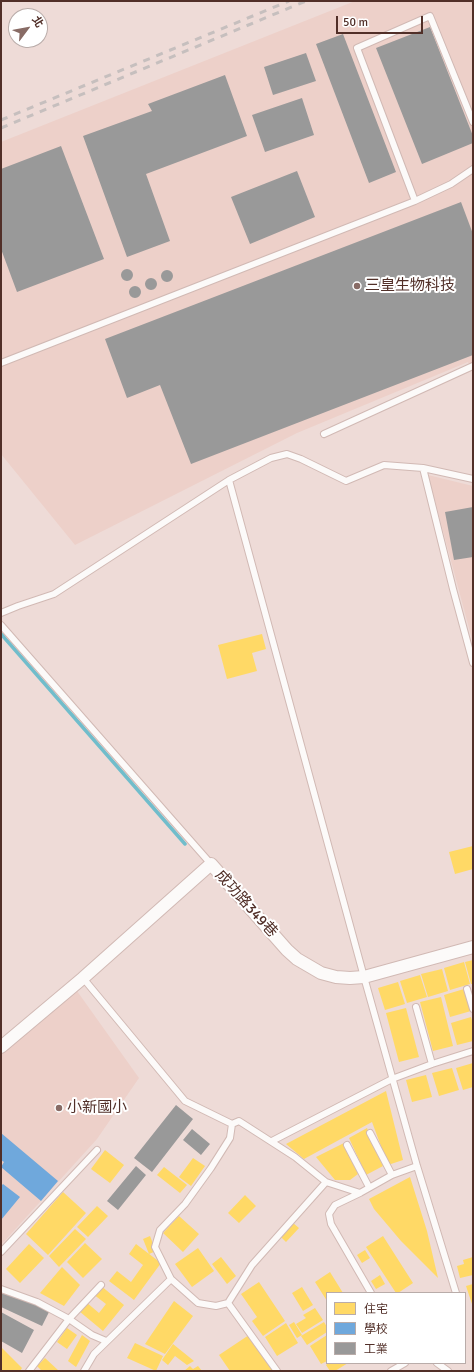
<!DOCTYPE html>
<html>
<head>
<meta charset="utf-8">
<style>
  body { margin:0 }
  #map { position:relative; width:474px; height:1372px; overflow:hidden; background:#eedbd7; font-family:Signika,"Noto Sans TC",sans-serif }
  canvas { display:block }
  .frame { position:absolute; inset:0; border:2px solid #512f28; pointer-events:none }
  .legend { position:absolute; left:326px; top:1292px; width:140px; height:72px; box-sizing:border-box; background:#fff; border:1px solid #b9aca9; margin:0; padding:5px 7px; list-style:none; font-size:12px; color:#512f28 }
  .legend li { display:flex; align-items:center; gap:8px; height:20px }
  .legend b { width:20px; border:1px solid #b9aca9 }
  .north { position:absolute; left:8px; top:8px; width:40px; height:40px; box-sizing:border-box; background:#fff; border:1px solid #b9aca9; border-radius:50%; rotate:58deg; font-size:11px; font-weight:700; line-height:16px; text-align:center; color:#512f28 }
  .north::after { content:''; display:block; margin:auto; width:14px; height:18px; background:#886b65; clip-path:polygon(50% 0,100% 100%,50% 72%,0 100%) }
  .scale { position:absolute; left:336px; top:16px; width:87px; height:18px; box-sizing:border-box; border:2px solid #512f28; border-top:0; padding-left:5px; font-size:12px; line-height:14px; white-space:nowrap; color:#512f28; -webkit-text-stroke:3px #fff; paint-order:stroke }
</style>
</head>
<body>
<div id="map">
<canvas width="474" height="1372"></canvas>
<div class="frame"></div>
<ul class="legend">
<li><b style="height:11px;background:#ffd966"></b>住宅</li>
<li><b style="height:11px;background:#6fa8dc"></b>學校</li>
<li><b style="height:11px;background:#999"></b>工業</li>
</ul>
<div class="north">北</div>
<div class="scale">50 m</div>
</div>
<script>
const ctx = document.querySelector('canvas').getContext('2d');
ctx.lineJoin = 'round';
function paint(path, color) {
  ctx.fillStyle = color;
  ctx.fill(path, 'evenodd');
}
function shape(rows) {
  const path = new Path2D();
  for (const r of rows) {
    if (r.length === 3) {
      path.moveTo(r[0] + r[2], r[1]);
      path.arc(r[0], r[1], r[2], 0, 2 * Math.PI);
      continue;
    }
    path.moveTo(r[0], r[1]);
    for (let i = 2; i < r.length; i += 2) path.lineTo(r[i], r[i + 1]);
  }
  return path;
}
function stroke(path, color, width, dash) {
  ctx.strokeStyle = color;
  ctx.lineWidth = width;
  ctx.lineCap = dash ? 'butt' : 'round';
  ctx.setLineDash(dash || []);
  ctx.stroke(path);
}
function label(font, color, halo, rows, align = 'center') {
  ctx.font = font + ' Signika,"Noto Sans TC",sans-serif';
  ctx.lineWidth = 4;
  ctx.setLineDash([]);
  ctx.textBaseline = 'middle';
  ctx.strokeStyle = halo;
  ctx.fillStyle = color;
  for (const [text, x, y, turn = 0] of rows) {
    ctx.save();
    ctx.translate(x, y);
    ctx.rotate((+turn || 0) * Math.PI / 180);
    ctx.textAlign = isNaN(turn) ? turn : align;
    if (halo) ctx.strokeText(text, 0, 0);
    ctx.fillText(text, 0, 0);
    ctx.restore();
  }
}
paint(shape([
  [355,1,473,1,473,373,468,362,297,433,75,545,1,454,1,142],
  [428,475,473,486,473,643],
  [77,991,139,1078,97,1139,1,1245,1,1054]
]), '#edd0c9');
paint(shape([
  [262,634,266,649,252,653,257,671,227,679,218,645],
  [473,846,473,869,455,874,449,852],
  [473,960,473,984,471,984,465,962],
  [464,962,470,984,450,990,444,968],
  [442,969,448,991,428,997,421,974],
  [420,975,427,997,407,1003,400,981],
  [398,982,405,1004,385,1010,378,988],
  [464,989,471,1011,450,1017,444,995],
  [441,997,453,1046,433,1051,420,1002],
  [406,1008,419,1057,399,1062,386,1013],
  [471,1017,473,1024,473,1041,457,1045,451,1023],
  [473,1063,473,1087,463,1090,456,1068],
  [452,1068,459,1090,439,1096,432,1073],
  [426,1075,432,1097,412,1102,406,1080],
  [386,1091,403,1160,388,1165,372,1122,304,1159,286,1144],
  [367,1128,383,1166,366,1175,349,1138],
  [344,1143,358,1174,350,1180,335,1180,316,1157],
  [105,1150,124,1165,110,1183,91,1169],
  [193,1158,205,1166,191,1186,179,1177],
  [164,1167,187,1185,180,1193,157,1175],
  [410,1177,427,1231,438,1278,401,1241,374,1209,369,1199],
  [63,1192,86,1213,48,1255,26,1234],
  [245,1195,256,1206,239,1223,228,1213],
  [97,1206,108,1216,88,1237,77,1227],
  [179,1216,199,1234,183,1252,163,1233],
  [293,1223,299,1228,286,1242,281,1237],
  [75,1229,86,1239,59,1267,49,1256],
  [150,1236,156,1251,149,1254,143,1239],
  [383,1236,413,1283,398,1293,396,1293,366,1247],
  [85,1243,102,1259,83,1278,67,1262],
  [29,1244,44,1258,20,1283,6,1269],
  [136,1244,161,1263,134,1300,109,1281,117,1271,131,1282,143,1265,129,1254],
  [198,1248,214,1271,192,1287,175,1264],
  [365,1250,370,1258,362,1263,357,1255],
  [221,1257,236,1276,227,1284,212,1264],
  [473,1257,473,1275,460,1278,457,1266,464,1264,463,1260],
  [62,1267,80,1285,64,1306,40,1293],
  [330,1272,343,1293,327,1293,327,1301,315,1282],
  [380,1275,385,1284,376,1289,371,1281],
  [259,1282,285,1321,263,1336,252,1321,257,1317,241,1294],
  [473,1284,473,1307,466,1286],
  [100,1285,124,1305,103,1331,79,1311,86,1302,99,1313,106,1304,93,1294],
  [302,1287,313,1305,303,1311,292,1293],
  [174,1301,193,1316,165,1354,145,1344],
  [315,1308,323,1320,302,1333,296,1324,306,1318,303,1315],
  [294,1322,302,1335,297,1338,289,1325],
  [324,1322,327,1327,327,1332,307,1345,301,1336],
  [286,1323,298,1343,277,1356,265,1337],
  [67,1328,77,1335,67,1349,57,1342],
  [82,1335,90,1341,76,1367,68,1361],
  [249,1335,274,1371,230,1371,219,1355],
  [327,1335,327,1361,321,1364,310,1346],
  [135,1343,163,1356,156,1371,127,1358],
  [173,1344,194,1361,187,1365,175,1356,168,1365,162,1360],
  [1,1347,22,1368,20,1371,3,1371,1,1369],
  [45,1358,59,1371,42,1371,37,1366],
  [328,1363,348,1363,335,1371,330,1371,326,1365],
  [190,1366,193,1369,198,1366,202,1371,184,1371]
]), '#ffd966');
paint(shape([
  [1,1133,58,1181,41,1201,1,1167,4,1162,1,1160],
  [3,1184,20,1197,1,1220,1,1186]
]), '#6fa8dc');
paint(shape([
  [430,27,473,136,473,143,422,164,376,48],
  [343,34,396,172,369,183,316,44],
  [306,53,316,81,273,95,264,67],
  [225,75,247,136,146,174,170,241,127,257,83,136,152,111,148,104],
  [302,98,314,135,265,152,252,115],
  [61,146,104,259,17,292,1,249,1,169],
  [297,171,315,217,250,244,231,197],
  [461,202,473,234,473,355,191,464,160,385,127,398,105,339],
  [127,275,6],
  [167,276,6],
  [151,284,6],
  [135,292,6],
  [473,507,473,557,454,560,445,512],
  [176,1105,193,1119,152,1172,134,1158],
  [192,1129,210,1144,201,1155,183,1140],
  [136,1166,146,1175,118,1210,107,1201],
  [2,1293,36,1304,49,1312,42,1326,1,1307],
  [1,1312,34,1330,22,1353,1,1341]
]), '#999');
stroke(shape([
  [1,634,185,844]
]), '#71bdcb', 3.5);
const service = shape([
  [415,201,357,48,430,16,473,122],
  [1,363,415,201,451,184,473,169],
  [324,434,473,366],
  [423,468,453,589,473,663],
  [229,480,364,977,417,1166,456,1293],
  [1,613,18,606,54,594,229,480,271,458,287,454,301,459,346,481,384,465,423,468,473,479],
  [1,625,211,864],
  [83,978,185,1101,232,1124,230,1138,211,1168,185,1204,160,1230,155,1247,171,1279,198,1303,216,1306,228,1303],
  [467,989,473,1009],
  [416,1007,432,1064],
  [232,1124,239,1121,295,1157,326,1182,360,1193],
  [370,1133,392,1175],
  [272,1141,392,1079,432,1064,473,1051],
  [347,1145,369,1187],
  [1,1252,97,1150],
  [1,1289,37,1302,69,1319,92,1335,106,1341],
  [371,1293,331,1224,329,1214,335,1205,360,1193,392,1175,417,1166],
  [437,1363,448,1371],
  [29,1371,69,1319,101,1285],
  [84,1371,94,1354,171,1279],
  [277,1371,228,1303,252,1265,326,1182],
  [391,1371,405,1363]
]);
const minor = shape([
  [1,1047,83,978,211,864,287,950,297,959,321,973,336,977,350,978,364,977,473,947]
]);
stroke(service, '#d1b9b4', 8);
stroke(minor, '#d1b9b4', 14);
stroke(service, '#fcfaf9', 6);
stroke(minor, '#fcfaf9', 12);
stroke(shape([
  [1,120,289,1],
  [1,128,306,1]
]), '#c6bfbe', 3, [7, 7]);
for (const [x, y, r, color] of [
  [357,286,4,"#886b65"],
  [59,1108,4,"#886b65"]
]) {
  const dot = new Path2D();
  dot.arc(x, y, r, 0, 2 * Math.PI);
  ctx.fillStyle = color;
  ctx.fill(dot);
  stroke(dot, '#fff', 1.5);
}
label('15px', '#512f28', '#fff', [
  ["三皇生物科技",365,286],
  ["小新國小",67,1108]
], 'left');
label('15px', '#512f28', '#fff', [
  ["成功路349巷",246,904,48]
]);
</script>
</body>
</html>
